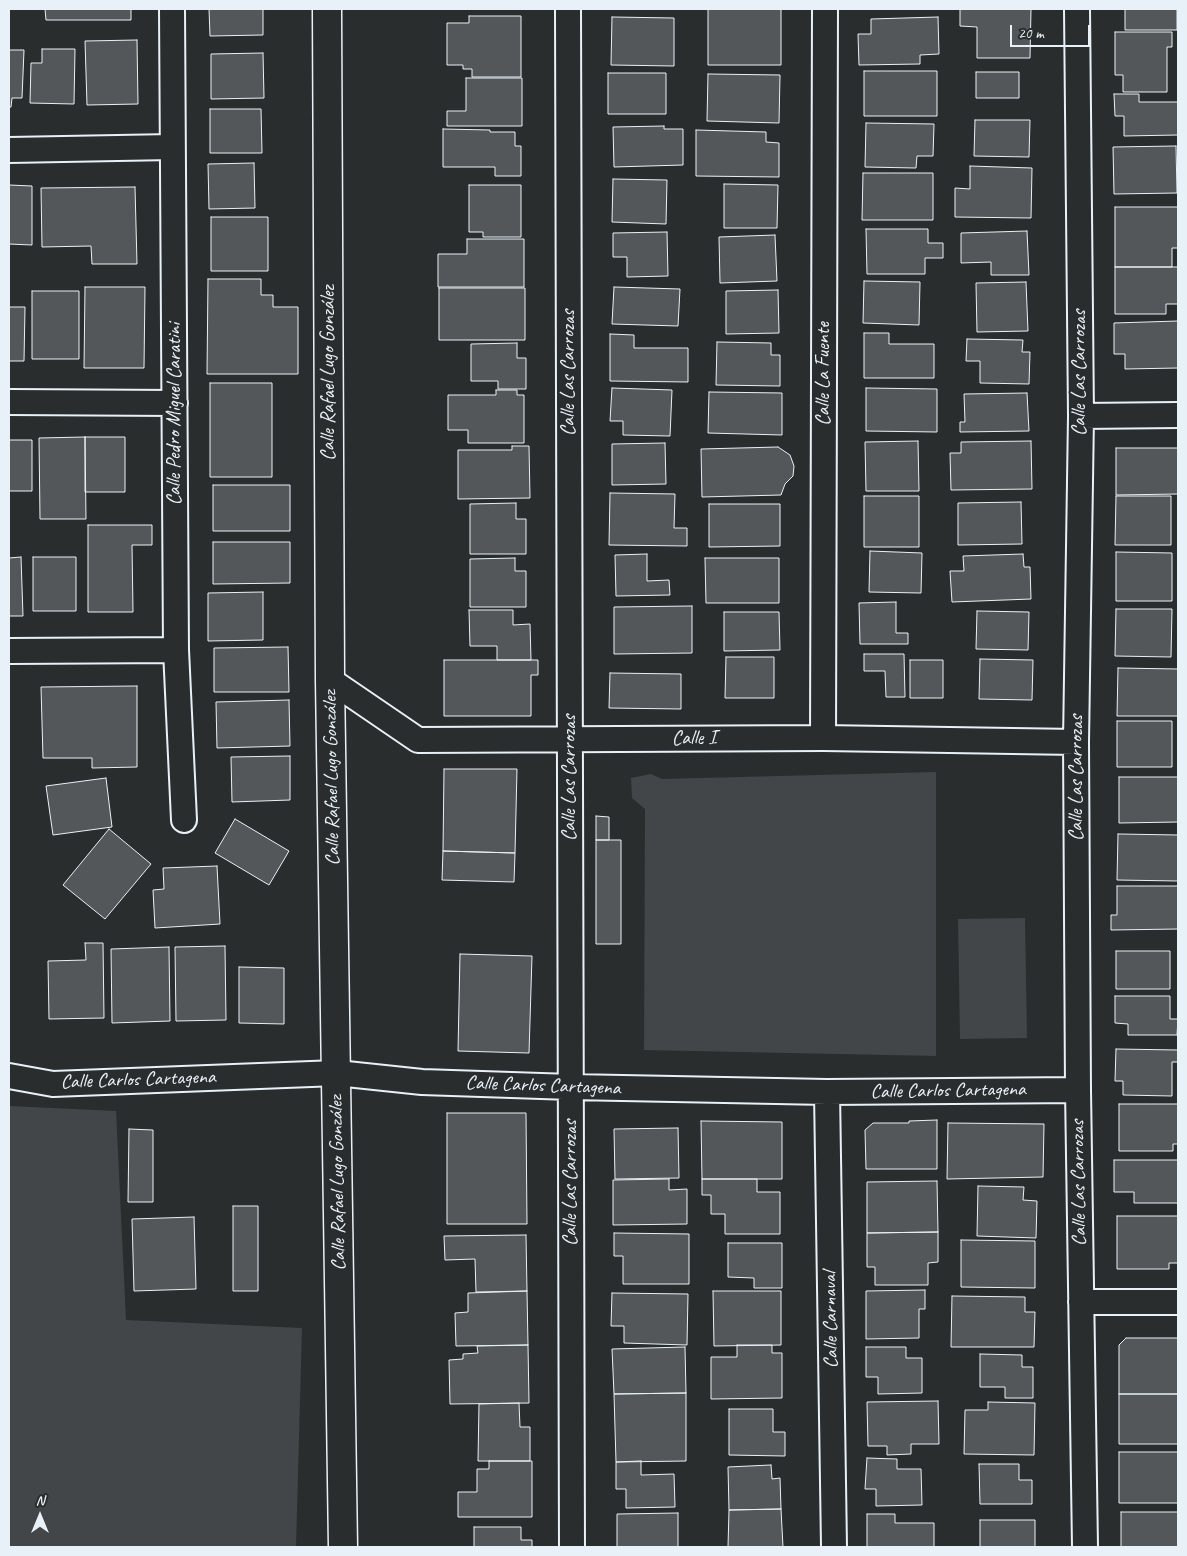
<!DOCTYPE html>
<html>
<head>
<meta charset="utf-8">
<style>
  body { margin:0 }
  #map { position:relative; width:1187px; height:1556px; overflow:hidden; background:#2a2d2e; font-family:Caveat,sans-serif }
  canvas { display:block }
  .frame { position:absolute; inset:0; border:10px solid #e8f1f8; pointer-events:none }
  .north { position:absolute; left:15px; top:1491px; width:50px; height:50px; -webkit-text-stroke:4px #2a2d2e; paint-order:stroke; rotate:0deg; font-size:14px; font-weight:700; line-height:20px; text-align:center; color:#e8f1f8 }
  .north::after { content:''; display:block; margin:auto; width:18px; height:22px; background:#e8f1f8; clip-path:polygon(50% 0,100% 100%,50% 72%,0 100%) }
  .scale { position:absolute; left:1010px; top:25px; width:80px; height:22px; box-sizing:border-box; border:2px solid #e8f1f8; border-top:0; padding-left:6px; font-size:15px; line-height:18px; white-space:nowrap; color:#e8f1f8; -webkit-text-stroke:4px #2a2d2e; paint-order:stroke }
</style>
</head>
<body>
<div id="map">
<canvas width="1187" height="1556"></canvas>
<div class="frame"></div>
<div class="north">N</div>
<div class="scale">20 m</div>
</div>
<script>
const ctx = document.querySelector('canvas').getContext('2d');
ctx.lineJoin = 'round';
function paint(path, color) {
  ctx.fillStyle = color;
  ctx.fill(path, 'evenodd');
}
function shape(rows) {
  const path = new Path2D();
  for (const r of rows) {
    path.moveTo(r[0], r[1]);
    for (let i = 2; i < r.length; i += 2) path.lineTo(r[i], r[i + 1]);
  }
  return path;
}
function stroke(path, color, width, dash) {
  ctx.strokeStyle = color;
  ctx.lineWidth = width;
  ctx.lineCap = dash ? 'butt' : 'round';
  ctx.setLineDash(dash || []);
  ctx.stroke(path);
}
function label(font, color, halo, rows, align = 'center') {
  ctx.font = font + ' Caveat,sans-serif';
  ctx.lineWidth = 4;
  ctx.setLineDash([]);
  ctx.textBaseline = 'middle';
  ctx.strokeStyle = halo;
  ctx.fillStyle = color;
  for (const [text, x, y, turn = 0] of rows) {
    ctx.save();
    ctx.translate(x, y);
    ctx.rotate((+turn || 0) * Math.PI / 180);
    ctx.textAlign = isNaN(turn) ? turn : align;
    if (halo) ctx.strokeText(text, 0, 0);
    ctx.fillText(text, 0, 0);
    ctx.restore();
  }
}
paint(shape([
  [936,772,936,1056,644,1050,645,809,632,798,631,778,651,774,662,779],
  [1025,918,1027,1038,960,1039,958,919],
  [9,1106,116,1111,126,1320,302,1328,296,1547,9,1547]
]), '#424648');
const building = shape([
  [45,9,131,9,131,20,46,20,45,9],
  [209,9,263,9,263,35,210,36,209,9],
  [708,9,781,9,781,65,708,65,708,9],
  [960,9,1031,9,1030,58,977,58,977,27,960,26,960,9],
  [1125,9,1177,9,1177,30,1125,30,1125,9],
  [469,16,521,16,521,77,472,77,472,69,463,69,463,65,447,65,447,23,469,23,469,16],
  [612,17,674,18,674,66,611,65,612,17],
  [938,17,939,54,920,55,920,64,859,65,858,34,871,34,871,19,938,17],
  [1115,32,1172,32,1172,47,1167,47,1167,92,1123,92,1123,75,1115,75,1115,32],
  [137,40,138,104,87,105,85,41,137,40],
  [42,49,75,49,74,104,30,103,31,63,42,63,42,49],
  [9,50,24,50,22,98,12,98,11,107,9,107,9,50],
  [263,53,264,98,211,99,211,54,263,53],
  [864,71,937,71,937,116,864,116,864,71],
  [976,72,1019,72,1019,98,976,98,976,72],
  [608,73,666,73,666,114,608,114,608,73],
  [708,74,780,75,779,123,707,121,708,74],
  [466,78,522,78,522,126,447,126,447,111,466,111,466,78],
  [1114,94,1139,94,1139,102,1178,102,1178,135,1124,136,1124,116,1115,116,1114,94],
  [210,109,261,109,262,153,210,153,210,109],
  [975,120,1030,120,1029,157,974,156,975,120],
  [866,123,934,124,933,156,917,156,916,168,865,167,866,123],
  [664,126,664,129,683,129,683,165,614,167,613,127,664,126],
  [443,129,490,130,490,132,515,132,515,146,521,146,521,176,495,176,495,167,443,167,443,129],
  [696,130,766,132,766,142,779,143,779,177,696,176,696,130],
  [1176,146,1177,193,1114,194,1113,147,1176,146],
  [254,163,255,208,209,209,208,164,254,163],
  [970,166,1032,168,1031,218,955,217,955,188,970,189,970,166],
  [863,173,933,173,933,220,862,220,863,173],
  [613,179,667,180,666,224,612,222,613,179],
  [724,184,778,185,777,228,724,228,724,184],
  [9,185,32,186,32,245,9,244,9,185],
  [469,185,521,185,521,237,483,237,483,232,469,232,469,185],
  [135,187,137,264,92,264,91,246,42,247,41,188,135,187],
  [1115,207,1178,207,1178,248,1172,248,1172,267,1115,267,1115,207],
  [211,217,268,217,268,271,211,271,211,217],
  [866,229,928,229,928,243,943,243,943,258,925,258,925,274,867,274,866,229],
  [1027,231,1029,275,991,275,991,262,961,263,961,233,1027,231],
  [667,232,668,276,627,277,627,257,613,257,613,233,667,232],
  [775,235,777,281,720,283,719,237,775,235],
  [467,239,524,239,524,287,438,287,438,254,467,254,467,239],
  [1115,267,1178,267,1178,304,1166,304,1166,314,1115,314,1115,267],
  [208,279,261,279,261,295,273,295,273,307,298,307,298,374,207,374,208,279],
  [864,281,920,282,919,325,863,323,864,281],
  [1026,282,1028,331,977,332,976,283,1026,282],
  [85,287,145,287,144,368,84,368,85,287],
  [614,287,680,289,678,326,612,324,614,287],
  [439,288,525,288,525,340,439,340,439,288],
  [778,290,779,333,726,334,726,291,778,290],
  [32,291,79,291,79,359,32,359,32,291],
  [9,307,25,307,24,361,9,361,9,307],
  [1178,321,1178,368,1125,369,1125,354,1114,354,1114,323,1178,321],
  [864,333,889,333,889,344,934,344,934,378,864,378,864,333],
  [610,334,634,335,634,348,688,348,688,382,610,381,610,334],
  [967,339,1023,340,1022,352,1030,352,1029,384,980,383,980,361,966,361,967,339],
  [717,342,771,343,771,355,780,355,780,386,716,385,717,342],
  [517,343,517,358,526,358,526,389,498,389,498,381,471,381,471,344,517,343],
  [210,383,272,383,272,477,210,477,210,383],
  [612,388,672,390,670,436,623,435,623,421,610,421,612,388],
  [866,388,937,389,937,432,866,431,866,388],
  [496,390,517,390,517,395,524,395,524,443,468,443,468,430,448,430,448,395,496,395,496,390],
  [709,392,782,393,782,435,708,433,709,392],
  [1027,393,1029,431,960,432,960,422,965,422,964,394,1027,393],
  [85,437,86,519,40,519,39,438,85,437],
  [85,437,125,437,125,492,85,492,85,437],
  [9,440,32,440,32,491,9,491,9,440],
  [918,441,919,491,866,491,865,442,918,441],
  [1031,441,1032,489,951,490,950,453,961,453,961,442,1031,441],
  [665,443,666,484,612,485,612,444,665,443],
  [512,446,529,446,530,498,458,499,458,450,512,450,512,446],
  [778,447,790,455,794,466,793,476,785,484,781,495,702,497,701,449,778,447],
  [1116,448,1178,448,1178,494,1116,495,1116,448],
  [213,485,290,485,290,531,213,531,213,485],
  [610,493,675,494,674,528,687,528,687,546,609,545,610,493],
  [864,496,919,496,919,547,864,547,864,496],
  [1116,496,1171,496,1171,545,1115,545,1116,496],
  [1021,502,1022,544,958,545,958,503,1021,502],
  [516,503,516,519,526,519,526,554,470,554,470,504,516,503],
  [709,504,780,504,780,546,709,547,709,504],
  [88,525,152,525,152,545,132,545,133,612,88,612,88,525],
  [213,542,290,542,290,583,213,584,213,542],
  [870,551,922,553,921,593,869,592,870,551],
  [1116,552,1172,553,1172,601,1116,601,1116,552],
  [647,554,647,581,669,580,670,595,616,596,615,555,647,554],
  [1023,554,1024,567,1030,567,1031,599,952,602,950,571,964,571,963,556,1023,554],
  [21,557,23,616,9,616,9,558,21,557],
  [33,557,76,557,76,611,33,611,33,557],
  [515,558,515,571,526,571,526,607,470,607,470,559,515,558],
  [705,558,779,558,779,603,706,603,705,558],
  [263,592,263,640,208,641,208,593,263,592],
  [896,602,896,633,908,633,908,644,860,644,859,603,896,602],
  [692,606,692,653,614,654,614,607,692,606],
  [1116,609,1172,609,1171,657,1115,656,1116,609],
  [469,610,513,610,513,625,530,624,531,660,497,660,497,646,470,646,469,610],
  [977,611,1029,612,1028,650,976,649,977,611],
  [724,612,779,612,780,650,724,651,724,612],
  [288,647,289,692,214,692,214,648,288,647],
  [864,654,904,654,905,697,886,697,885,671,864,671,864,654],
  [726,657,774,657,774,698,725,698,726,657],
  [980,659,1033,660,1032,700,979,699,980,659],
  [444,660,538,660,538,675,531,675,531,716,444,716,444,660],
  [910,660,943,660,943,698,910,698,910,660],
  [1118,668,1178,669,1178,716,1117,716,1118,668],
  [610,673,681,674,681,709,609,708,610,673],
  [137,686,137,767,92,768,92,758,43,758,41,687,137,686],
  [289,700,290,746,217,748,216,702,289,700],
  [1117,721,1172,721,1172,767,1117,767,1117,721],
  [290,756,290,800,232,802,231,757,290,756],
  [444,769,517,769,515,853,443,851,444,769],
  [1119,777,1178,777,1178,822,1119,823,1119,777],
  [106,778,112,827,53,835,46,786,106,778],
  [596,816,609,817,609,840,596,840,596,816],
  [235,819,289,851,269,885,215,853,235,819],
  [109,829,151,864,105,919,63,885,109,829],
  [1118,834,1178,835,1178,881,1117,880,1118,834],
  [596,840,621,840,621,944,596,944,596,840],
  [443,851,515,853,514,882,442,880,443,851],
  [217,866,220,924,155,928,153,890,164,889,163,868,217,866],
  [1117,886,1178,886,1178,929,1111,930,1111,915,1117,915,1117,886],
  [85,943,103,943,104,1018,49,1019,48,961,86,960,85,943],
  [225,946,226,1020,176,1021,175,947,225,946],
  [169,947,170,1021,112,1023,111,949,169,947],
  [1116,951,1170,951,1170,989,1116,989,1116,951],
  [460,954,532,956,529,1053,458,1051,460,954],
  [239,967,284,968,284,1024,239,1023,239,967],
  [1115,996,1170,996,1170,1019,1178,1019,1177,1035,1128,1035,1128,1024,1115,1023,1115,996],
  [1116,1049,1178,1050,1178,1062,1172,1062,1172,1096,1123,1095,1123,1081,1115,1081,1116,1049],
  [1119,1104,1178,1104,1178,1144,1173,1144,1173,1151,1119,1151,1119,1104],
  [447,1113,526,1113,527,1224,447,1224,447,1113],
  [937,1120,937,1169,866,1169,865,1130,873,1123,909,1123,909,1121,937,1120],
  [701,1121,782,1122,782,1179,702,1179,701,1121],
  [948,1123,1044,1124,1043,1177,947,1179,948,1123],
  [678,1128,679,1178,615,1179,614,1129,678,1128],
  [129,1129,153,1130,153,1202,128,1202,129,1129],
  [1114,1160,1178,1160,1178,1203,1134,1203,1134,1192,1114,1192,1114,1160],
  [669,1179,669,1190,687,1189,687,1224,613,1225,613,1180,669,1179],
  [702,1179,757,1179,757,1192,780,1192,780,1234,725,1234,725,1214,711,1214,711,1195,702,1195,702,1179],
  [937,1181,938,1232,867,1233,867,1182,937,1181],
  [978,1186,1024,1187,1023,1200,1037,1201,1036,1238,977,1236,978,1186],
  [233,1206,258,1206,258,1291,233,1291,233,1206],
  [1117,1216,1178,1216,1178,1263,1169,1263,1169,1269,1117,1269,1117,1216],
  [194,1217,196,1289,134,1291,132,1219,194,1217],
  [938,1232,938,1262,928,1263,928,1285,875,1285,875,1267,867,1267,867,1233,938,1232],
  [614,1233,689,1234,689,1284,623,1284,623,1256,614,1256,614,1233],
  [526,1235,527,1291,476,1292,475,1259,445,1260,444,1236,526,1235],
  [961,1240,1035,1241,1035,1288,961,1287,961,1240],
  [728,1243,782,1243,782,1288,754,1288,754,1278,728,1277,728,1243],
  [925,1290,925,1309,919,1309,919,1338,866,1339,866,1291,925,1290],
  [527,1291,528,1345,456,1346,455,1313,468,1312,468,1293,527,1291],
  [713,1291,781,1291,781,1345,714,1346,713,1291],
  [612,1293,688,1294,687,1345,624,1343,624,1326,611,1326,612,1293],
  [952,1296,1025,1297,1025,1312,1035,1312,1034,1347,951,1347,952,1296],
  [1126,1338,1178,1338,1178,1394,1119,1394,1119,1345,1126,1338],
  [528,1345,529,1403,450,1404,449,1360,463,1359,463,1354,478,1353,477,1346,528,1345],
  [737,1345,772,1345,772,1353,782,1353,782,1398,711,1399,711,1357,737,1357,737,1345],
  [685,1347,686,1393,614,1394,612,1349,685,1347],
  [866,1347,906,1347,906,1358,922,1358,922,1393,878,1394,878,1377,866,1377,866,1347],
  [980,1354,1022,1355,1022,1367,1033,1367,1033,1398,1005,1398,1005,1387,980,1387,980,1354],
  [686,1393,686,1461,616,1462,614,1394,686,1393],
  [1119,1394,1178,1394,1178,1444,1119,1444,1119,1394],
  [938,1401,939,1444,911,1444,911,1454,887,1455,887,1446,868,1446,867,1402,938,1401],
  [988,1402,1035,1403,1034,1455,964,1454,965,1410,988,1410,988,1402],
  [519,1403,520,1427,530,1427,530,1461,478,1461,479,1404,519,1403],
  [729,1409,773,1409,773,1432,785,1432,785,1456,729,1455,729,1409],
  [1119,1452,1178,1452,1178,1503,1119,1503,1119,1452],
  [867,1458,897,1459,897,1469,921,1469,922,1505,876,1506,876,1489,865,1489,867,1458],
  [489,1461,532,1461,532,1517,458,1517,458,1492,477,1492,477,1469,489,1469,489,1461],
  [641,1461,641,1475,674,1474,675,1507,626,1508,626,1489,616,1489,616,1462,641,1461],
  [979,1464,1019,1464,1019,1480,1032,1480,1032,1504,980,1504,979,1464],
  [771,1465,772,1479,780,1478,781,1509,729,1510,728,1467,771,1465],
  [781,1509,783,1547,728,1547,729,1510,781,1509],
  [1121,1512,1178,1512,1178,1547,1121,1547,1121,1512],
  [678,1513,678,1547,617,1547,617,1514,678,1513],
  [867,1514,895,1514,895,1523,934,1523,934,1547,867,1547,867,1514],
  [980,1520,1035,1520,1035,1547,980,1547,980,1520],
  [474,1527,521,1527,521,1540,532,1540,532,1547,474,1547,474,1527]
]);
paint(building, '#535759');
stroke(building, '#e8f1f8', 1);
const street = shape([
  [172,9,176,650,184,820],
  [568,9,572,1547],
  [1077,9,1081,416,1076,742,1078,1090,1085,1547],
  [9,150,172,147],
  [9,402,175,403],
  [1081,416,1178,415],
  [9,651,176,650],
  [330,680,418,740,823,738,1076,742],
  [823,738,825,9],
  [9,1076,53,1084,337,1073,422,1082,571,1087,827,1092,1078,1090],
  [827,1092,834,1547],
  [1081,1302,1178,1302]
]);
const secondary = shape([
  [327,9,330,680,343,1547]
]);
stroke(street, '#e8f1f8', 28);
stroke(secondary, '#e8f1f8', 31);
stroke(street, '#2a2d2e', 24);
stroke(secondary, '#2a2d2e', 28);
label('20px', '#e8f1f8', '#2a2d2e', [
  ["Calle Rafael Lugo González",329,373,-90],
  ["Calle Las Carrozas",569,373,-90],
  ["Calle Las Carrozas",1080,373,-90],
  ["Calle La Fuente",824,374,-90],
  ["Calle Pedro Miguel Caratini",175,414,-90],
  ["Calle I",694,739],
  ["Calle Rafael Lugo González",332,778,-91],
  ["Calle Las Carrozas",570,778,-90],
  ["Calle Las Carrozas",1077,778,-90],
  ["Calle Carlos Cartagena",138,1080,-2],
  ["Calle Carlos Cartagena",543,1086,2],
  ["Calle Carlos Cartagena",948,1091,-1],
  ["Calle Rafael Lugo González",338,1183,-91],
  ["Calle Las Carrozas",571,1183,-90],
  ["Calle Las Carrozas",1079,1183,-91],
  ["Calle Carnaval",831,1320,-91]
]);
</script>
</body>
</html>
